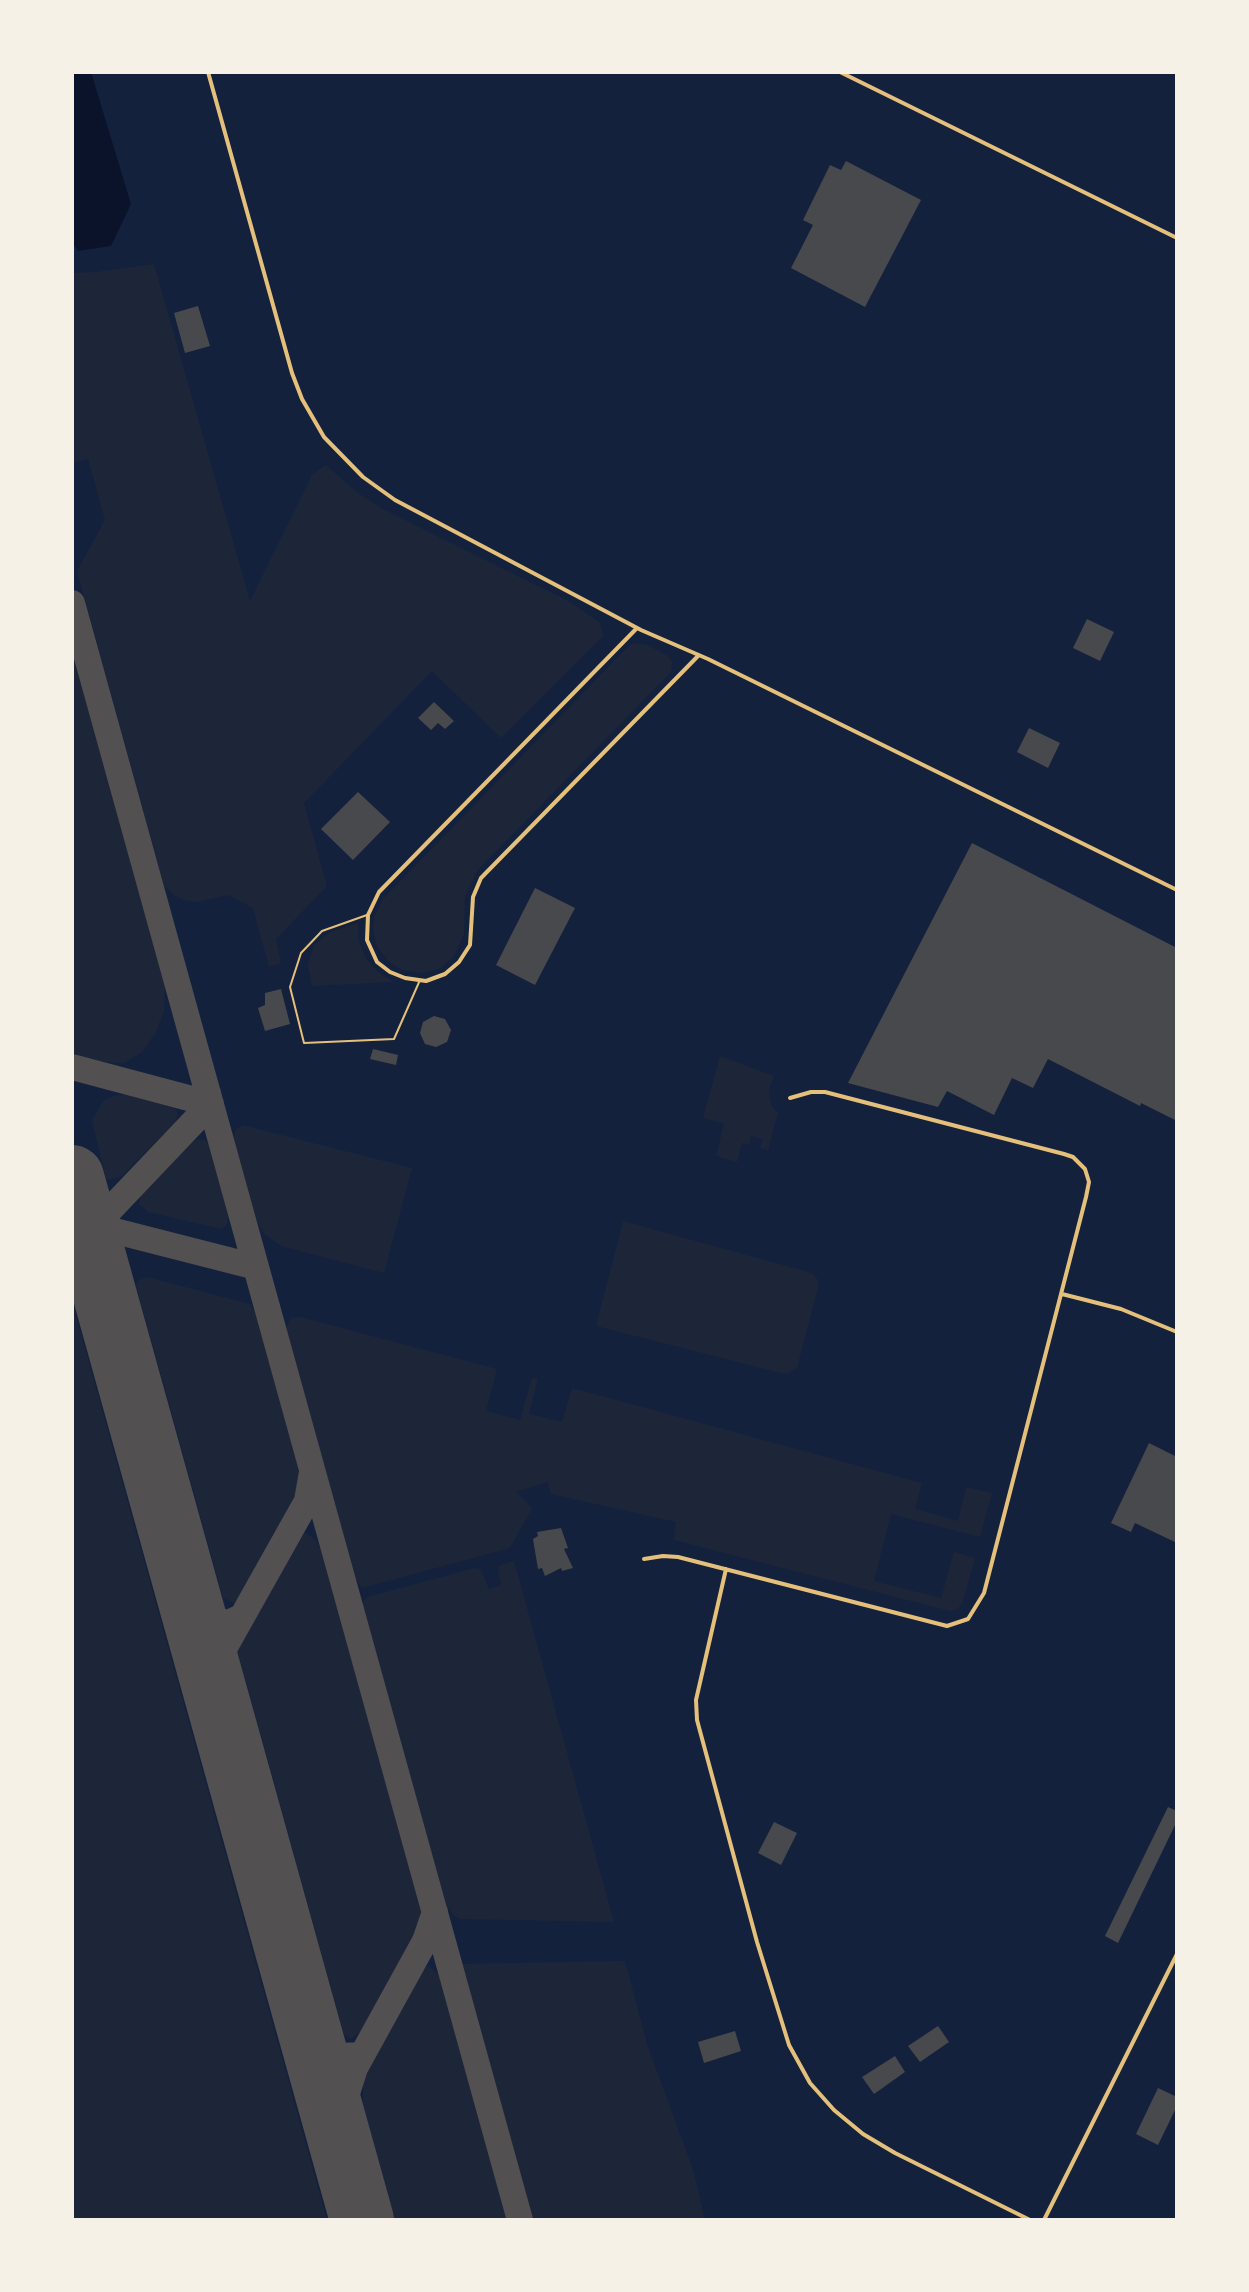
<!DOCTYPE html>
<html>
<head>
<meta charset="utf-8">
<style>
  body { margin:0 }
  #map { position:relative; width:1249px; height:2292px; overflow:hidden; background:#14213d; font-family:"Archivo Narrow",sans-serif }
  canvas { display:block }
  .frame { position:absolute; inset:0; border:74px solid #f6f1e7; pointer-events:none }
</style>
</head>
<body>
<div id="map">
<canvas width="1249" height="2292"></canvas>
<div class="frame"></div>
</div>
<script>
const ctx = document.querySelector('canvas').getContext('2d');
ctx.lineJoin = 'round';
function paint(path, color) {
  ctx.fillStyle = color;
  ctx.fill(path, 'evenodd');
}
function shape(rows) {
  const path = new Path2D();
  for (const r of rows) {
    path.moveTo(r[0], r[1]);
    for (let i = 2; i < r.length; i += 2) path.lineTo(r[i], r[i + 1]);
  }
  return path;
}
function stroke(path, color, width, dash) {
  ctx.strokeStyle = color;
  ctx.lineWidth = width;
  ctx.lineCap = dash ? 'butt' : 'round';
  ctx.setLineDash(dash || []);
  ctx.stroke(path);
}
paint(shape([
  [154,264,250,601,312,475,326,465,358,493,381,508,570,602,600,623,603,636,501,738,432,671,304,803,327,886,276,939,281,963,269,967,253,908,228,895,197,902,184,900,174,895,164,885,77,571,105,520,88,459,72,463,72,273,96,272],
  [636,643,648,645,668,656,672,662,671,672,477,871,465,896,464,934,454,956,441,968,421,973,402,970,390,963,377,947,373,932,374,917,383,899,615,660,630,645],
  [72,649,165,986,164,1011,156,1032,142,1052,124,1063,94,1062,83,1060,72,1051],
  [358,923,359,941,365,957,378,972,394,982,312,986,308,965,314,945,330,932],
  [720,1056,774,1076,769,1089,770,1098,772,1107,778,1113,768,1150,760,1148,763,1139,751,1136,749,1145,742,1143,737,1162,716,1156,724,1124,703,1118],
  [128,1094,170,1105,176,1109,178,1115,175,1122,122,1176,110,1180,106,1179,92,1120,103,1101,113,1096],
  [242,1125,412,1168,384,1273,281,1246,264,1234,257,1221,233,1137,236,1129],
  [198,1139,205,1140,210,1147,228,1214,227,1224,222,1229,148,1212,139,1204,141,1193,192,1142],
  [623,1221,812,1273,818,1280,818,1288,797,1368,788,1374,781,1373,596,1326],
  [147,1277,250,1304,257,1316,298,1465,300,1483,298,1497,242,1594,234,1603,223,1598,136,1285,141,1278],
  [72,1301,327,2220,72,2220],
  [300,1317,497,1369,486,1411,520,1420,532,1378,538,1379,529,1414,562,1422,572,1388,922,1483,915,1509,958,1521,966,1487,992,1493,980,1537,891,1514,874,1581,941,1598,954,1552,975,1558,963,1601,958,1609,950,1611,674,1540,676,1522,551,1494,547,1482,517,1492,532,1508,510,1548,362,1588,355,1578,286,1328,291,1318],
  [306,1533,316,1540,322,1552,422,1913,417,1932,361,2031,351,2039,344,2035,237,1649,295,1544,299,1537],
  [514,1561,614,1922,460,1919,453,1915,446,1904,362,1603,367,1597,475,1568,481,1570,489,1589,501,1585,498,1566],
  [625,1961,648,2047,693,2169,705,2220,533,2220,462,1964],
  [429,1966,439,1975,507,2220,395,2220,363,2103,363,2078,367,2065,414,1981,421,1970]
]), '#1d2539');
paint(shape([
  [72,72,91,72,131,204,111,246,78,251,72,242]
]), '#0b132b');
stroke(shape([
  [72,603,520,2220],
  [72,1067,211,1104],
  [73,1180,90,1213,115,1231,256,1267],
  [99,1274,96,1241,105,1215,202,1113,206,1106,208,1093],
  [186,1589,198,1611,208,1618,228,1623,241,1617],
  [217,1700,215,1680,220,1656,307,1501,312,1472],
  [309,2030,318,2044,329,2053,341,2056,361,2055],
  [346,2165,343,2126,347,2093,355,2068,425,1941,435,1912]
]), '#525050', 26);
stroke(shape([
  [72,1177,362,2220]
]), '#525050', 64);
paint(shape([
  [846,161,921,200,865,307,791,268,813,225,803,220,830,165,841,170],
  [198,306,210,346,185,353,174,313],
  [1087,619,1114,632,1100,661,1073,648],
  [434,702,454,721,445,729,438,723,431,730,418,718],
  [1029,728,1060,743,1048,768,1017,752],
  [358,792,390,822,353,860,321,829],
  [972,843,1177,948,1177,1121,1141,1103,1140,1106,1048,1059,1033,1088,1012,1078,994,1115,947,1091,938,1107,848,1083],
  [535,888,575,908,535,985,496,965],
  [281,989,290,1024,265,1031,258,1008,265,1005,265,993],
  [434,1016,445,1019,451,1030,447,1042,436,1047,425,1044,420,1033,423,1022],
  [373,1049,398,1055,396,1065,370,1059],
  [1149,1443,1177,1457,1177,1543,1135,1523,1131,1532,1111,1523],
  [561,1528,568,1548,564,1549,573,1568,562,1571,561,1568,545,1576,542,1568,538,1569,533,1539,538,1536,537,1532],
  [1168,1807,1177,1811,1177,1821,1118,1943,1105,1936],
  [774,1822,797,1833,781,1865,758,1853],
  [938,2026,949,2042,920,2062,908,2046],
  [735,2031,741,2051,704,2063,698,2042],
  [895,2056,905,2072,874,2094,862,2077],
  [1158,2088,1177,2097,1177,2106,1158,2145,1136,2134]
]), '#48494c');
stroke(shape([
  [367,915,322,931,301,953,290,987,304,1043,394,1039,420,980]
]), '#e5c07b', 2);
stroke(shape([
  [208,72,292,373,302,399,324,437,363,477,395,500,641,630,708,659,1177,890],
  [840,72,1177,238],
  [637,628,379,892,368,915,367,940,377,962,390,972,405,978,426,981,445,974,459,962,470,945,473,897,481,878,698,656],
  [1062,1294,1121,1309,1177,1332],
  [644,1559,663,1556,678,1557,947,1626,968,1619,984,1593,1086,1197,1089,1182,1085,1169,1073,1157,1064,1154,825,1092,811,1092,790,1098],
  [726,1569,696,1700,697,1720,757,1942,789,2045,810,2083,834,2110,863,2134,895,2153,1030,2220],
  [1044,2220,1177,1954]
]), '#e5c07b', 4);
</script>
</body>
</html>
